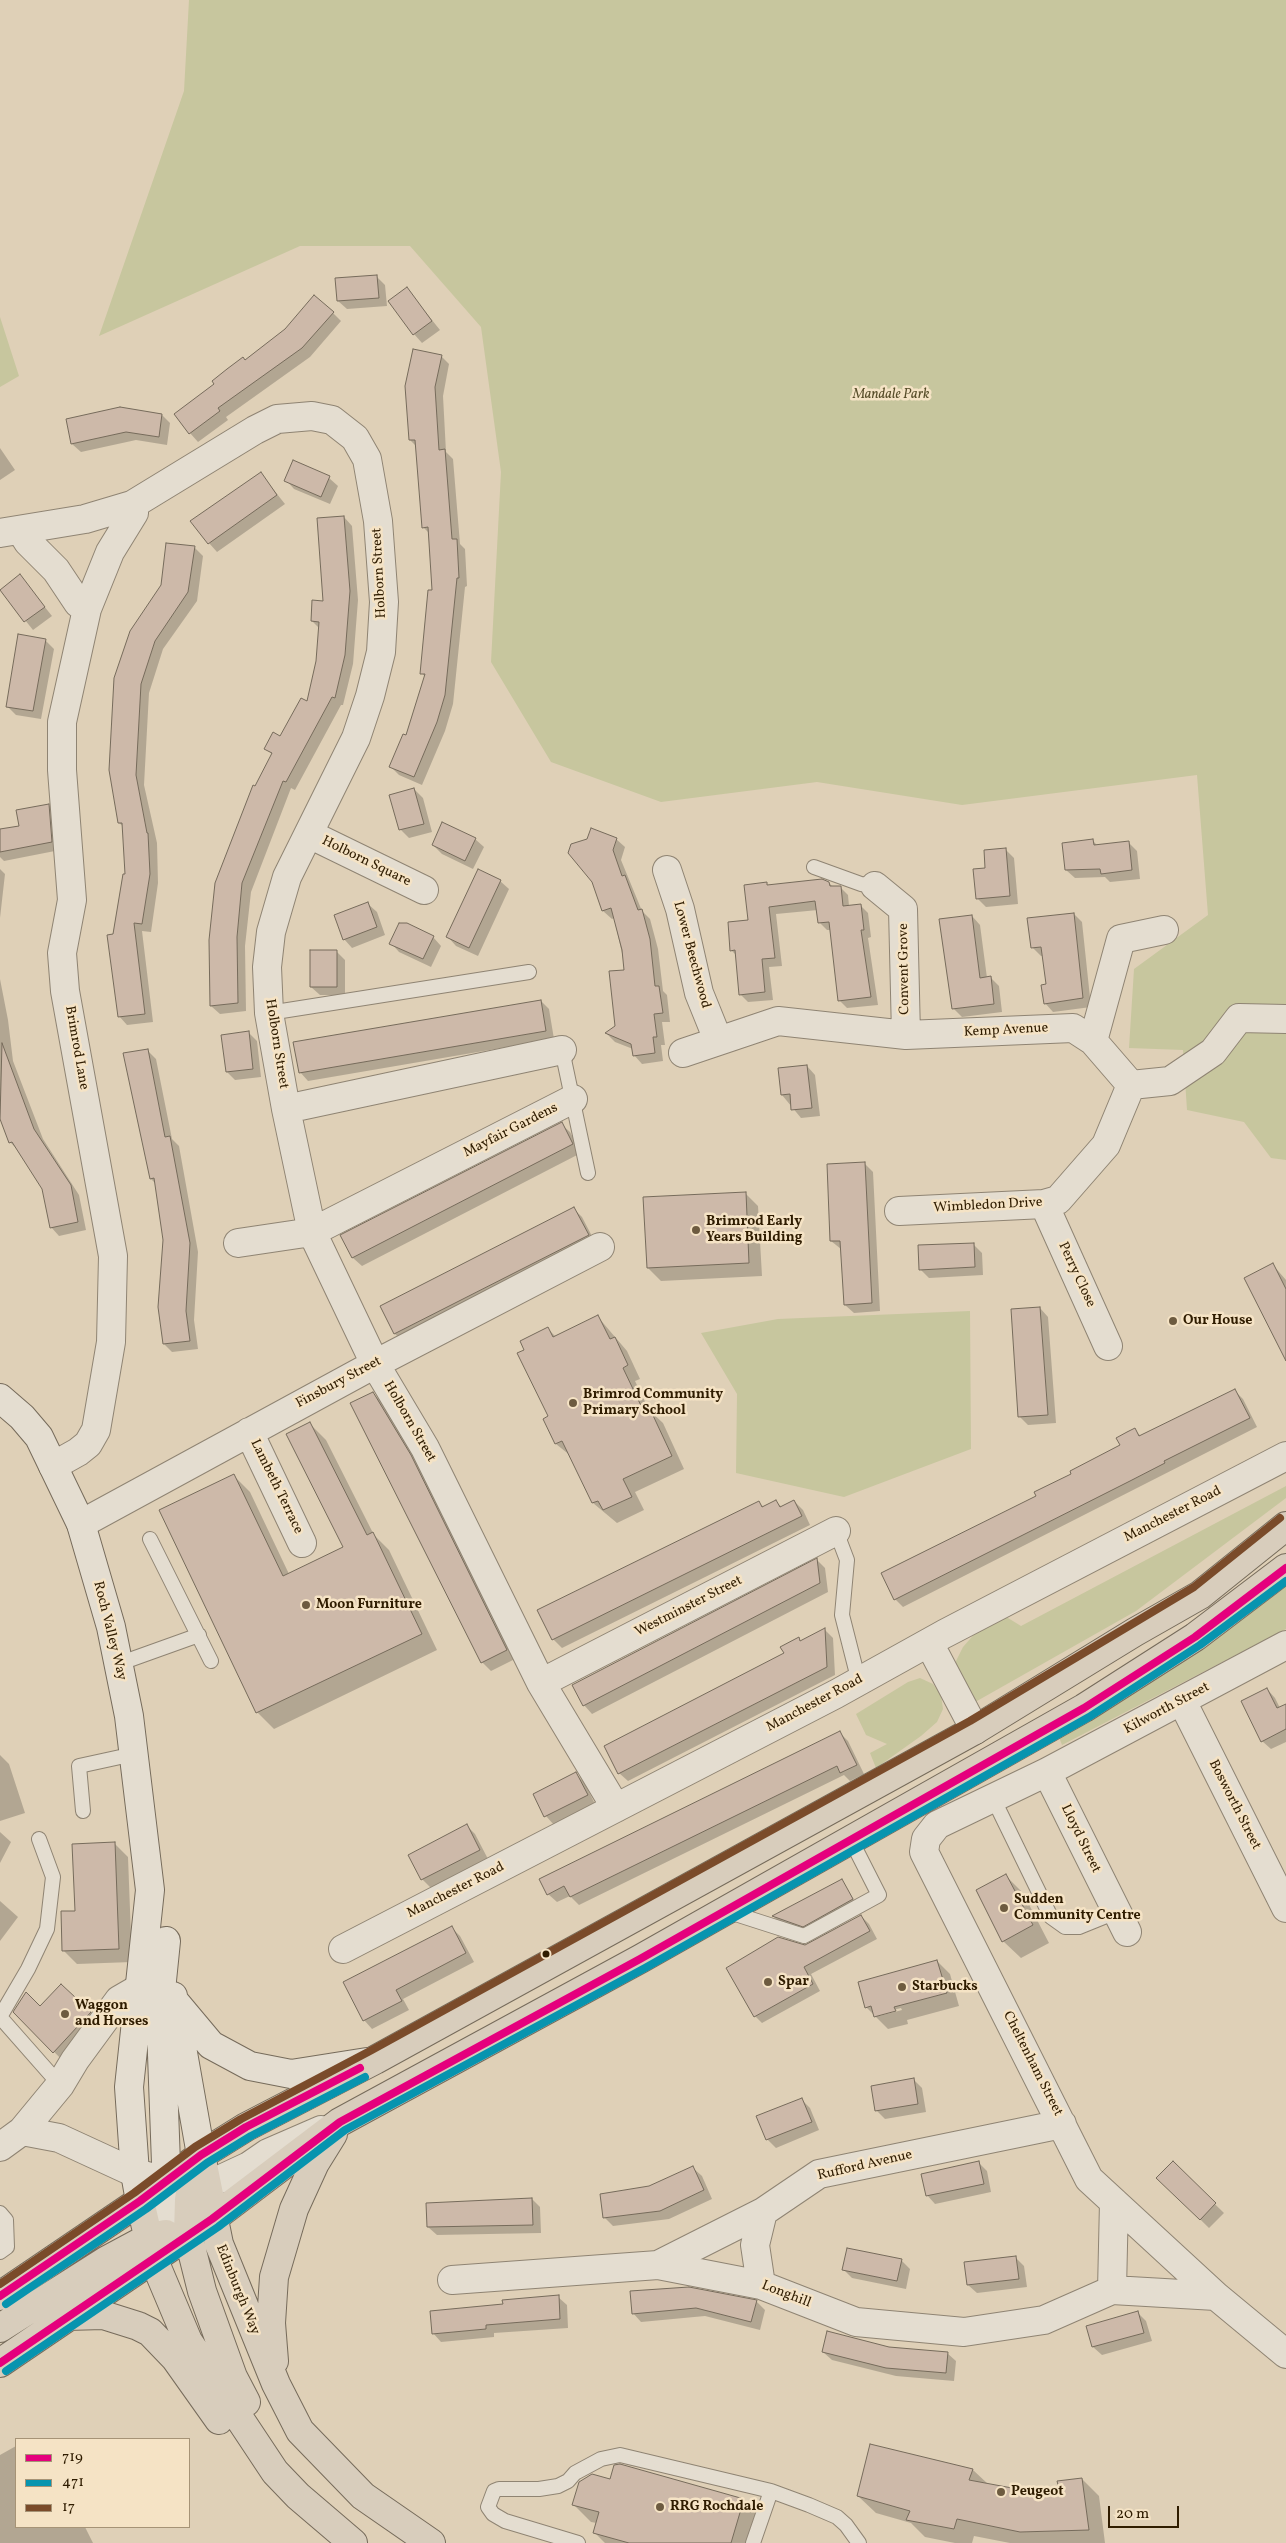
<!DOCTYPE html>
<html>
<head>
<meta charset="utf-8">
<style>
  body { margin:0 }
  #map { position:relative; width:1286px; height:2543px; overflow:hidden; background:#dfd0b7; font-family:Vollkorn,serif }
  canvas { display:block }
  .legend { position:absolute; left:15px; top:2438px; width:175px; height:90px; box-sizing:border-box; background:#f5e3c5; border:1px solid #a69376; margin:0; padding:6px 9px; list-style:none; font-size:15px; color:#2f1c00 }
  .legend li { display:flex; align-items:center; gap:10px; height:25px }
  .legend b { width:25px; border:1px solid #a69376 }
  .scale { position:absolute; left:1108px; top:2506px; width:71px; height:22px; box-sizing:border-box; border:2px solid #2f1c00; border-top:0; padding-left:6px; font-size:15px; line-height:18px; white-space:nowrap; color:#2f1c00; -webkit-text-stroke:4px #f5e3c5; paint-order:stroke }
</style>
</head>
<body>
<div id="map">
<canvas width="1286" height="2543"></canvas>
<ul class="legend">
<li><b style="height:6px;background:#e5007d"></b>719</li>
<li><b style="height:6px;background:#0794af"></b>471</li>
<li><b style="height:6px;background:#7a4b2a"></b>17</li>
</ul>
<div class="scale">20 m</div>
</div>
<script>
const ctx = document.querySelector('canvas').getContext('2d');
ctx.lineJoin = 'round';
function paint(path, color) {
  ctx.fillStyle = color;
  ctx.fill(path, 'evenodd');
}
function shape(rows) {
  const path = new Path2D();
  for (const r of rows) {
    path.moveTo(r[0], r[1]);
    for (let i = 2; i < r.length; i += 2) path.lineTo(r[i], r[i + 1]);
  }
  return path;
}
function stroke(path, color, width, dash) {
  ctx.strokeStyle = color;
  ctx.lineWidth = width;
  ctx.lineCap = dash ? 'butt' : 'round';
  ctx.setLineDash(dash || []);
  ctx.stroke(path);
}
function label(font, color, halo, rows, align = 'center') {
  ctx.font = font + ' Vollkorn,serif';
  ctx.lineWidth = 5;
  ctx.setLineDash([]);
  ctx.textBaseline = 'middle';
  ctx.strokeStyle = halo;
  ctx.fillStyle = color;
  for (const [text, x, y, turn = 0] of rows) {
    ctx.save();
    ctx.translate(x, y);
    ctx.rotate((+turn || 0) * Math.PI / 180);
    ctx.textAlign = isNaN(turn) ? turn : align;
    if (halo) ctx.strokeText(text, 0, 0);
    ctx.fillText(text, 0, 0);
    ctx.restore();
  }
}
paint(shape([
  [189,0,1286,0,1286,1160,1271,1158,1244,1122,1187,1110,1183,1050,1129,1048,1134,969,1208,915,1197,775,962,805,817,782,661,802,551,762,491,662,501,472,481,327,410,246,300,246,99,336,184,91],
  [0,317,19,376,0,387],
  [970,1311,971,1449,844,1497,736,1473,737,1394,701,1333,778,1319],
  [1286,1486,1286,1498,1136,1611,977,1701,970,1701,955,1672,956,1661,963,1647,977,1631,996,1617,1008,1618,1021,1626],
  [1286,1587,1286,1629,1062,1745,1059,1737,1164,1674],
  [920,1678,933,1684,941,1695,943,1709,937,1722,921,1736,876,1768,870,1753,887,1744,866,1735,856,1714,908,1682]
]), '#c7c69e');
paint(shape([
  [376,276,385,285,387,306,347,309,338,301],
  [407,289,440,330,422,343,414,334],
  [333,313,341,321,310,357,226,417,228,420,198,442,190,433,245,361],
  [441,356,449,364,443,396,446,452,453,459,460,544,465,549,467,586,465,587,453,704,445,731,422,785,399,775,391,767,406,736,425,677,422,673,433,592,430,534,423,527,416,446,410,440],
  [162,415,170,423,167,445,136,440,81,452,72,444],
  [0,448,15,470,0,480],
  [261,474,285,504,217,552,209,543],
  [329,478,338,486,330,504,294,489,286,480],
  [344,517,352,526,358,600,353,664,343,705,341,705,295,790,291,788,251,892,245,946,246,1011,220,1014,211,1006,255,788,273,755,266,749,281,738,307,703,318,661,320,629,312,621,324,602],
  [194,547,203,556,197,601,163,649,149,693,144,785,157,843,158,883,151,932,142,931,153,1022,127,1025,119,1016,114,935,126,875,124,827,119,823,115,679],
  [20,576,52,616,33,630,1,590],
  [45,640,54,649,41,719,16,715,7,706],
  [414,789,423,798,432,832,409,838,401,830,391,796],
  [49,805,57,814,60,850,4,861,0,857,0,831,20,827],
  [475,839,484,847,473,869,442,854,433,845],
  [616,839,625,847,621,860,642,911,650,919,658,949,663,991,667,995,670,1022,662,1022,665,1045,661,1045,663,1061,642,1064,634,1055,633,1049,615,1042,607,1034,616,1026,626,971,614,918,612,919,603,911,593,882],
  [1093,841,1098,846,1128,842,1137,851,1140,879,1110,882,1105,877,1075,878,1066,870],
  [1005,849,1014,858,1018,904,986,907,977,898,987,869],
  [0,869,5,874,0,918],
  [500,881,509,889,478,956,456,946,448,937],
  [829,883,833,887,840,887,848,895,849,906,860,905,868,913,871,937,868,938,878,1005,847,1008,839,1000,832,930,827,930,819,922,818,910,776,914,782,966,769,967,773,1000,748,1002,740,994,736,955,731,950,749,921,766,884,769,886],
  [368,904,377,912,385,935,352,948,344,939],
  [1074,914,1082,922,1091,1007,1053,1012,1045,1003,1047,985,1043,956,1041,956,1032,947],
  [972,916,980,925,987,978,990,977,999,986,1002,1012,962,1017,953,1008],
  [433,937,441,946,431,967,399,952,391,943],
  [336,951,345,960,345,995,320,995,311,987],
  [0,979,8,1020,13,1061,43,1139,79,1195,86,1230,59,1236,51,1227,44,1189,19,1151,10,1142,0,1115],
  [541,1001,549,1009,554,1039,308,1081,300,1072],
  [248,1032,257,1041,261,1077,235,1080,227,1072],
  [147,1050,156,1059,172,1139,179,1146,198,1252,194,1320,198,1349,172,1352,164,1344,164,1240,156,1184,151,1179],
  [807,1066,815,1075,820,1116,801,1118,782,1095],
  [561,1124,570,1132,581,1153,362,1266,353,1258,342,1236],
  [865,1164,873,1172,880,1311,854,1313,845,1305,841,1249,831,1241],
  [745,1193,758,1206,762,1276,661,1281,648,1268],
  [574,1209,582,1217,596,1244,404,1342,395,1334,381,1307],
  [973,1244,982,1253,983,1275,929,1278,920,1269],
  [1273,1265,1286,1280,1286,1350],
  [1040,1308,1048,1317,1056,1423,1028,1425,1019,1416],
  [598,1317,627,1351,640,1379,635,1381,649,1410,663,1423,684,1469,635,1492,644,1510,617,1523,593,1503,571,1456,556,1444,545,1419,549,1417,526,1351,548,1329,556,1337],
  [1234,1390,1243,1399,1257,1427,903,1607,895,1599,1037,1497,1122,1445,1134,1430,1141,1436],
  [373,1393,382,1402,419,1465,515,1659,491,1671,482,1662],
  [309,1423,326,1440,374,1535,389,1550,437,1650,274,1729,257,1712,234,1476,250,1492,289,1574,344,1547],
  [794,1501,803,1510,810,1525,562,1648,553,1639,758,1502,764,1507,776,1502,782,1507],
  [817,1560,825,1568,828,1592,592,1714,584,1705],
  [825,1630,833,1638,835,1675,628,1781,619,1773,786,1654,798,1639,802,1642],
  [1267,1689,1275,1698,1280,1708,1286,1705,1286,1742,1271,1749,1262,1741],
  [839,1732,848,1741,864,1774,850,1781,844,1775,579,1905,570,1896,557,1902,548,1894],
  [0,1755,9,1764,25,1813,0,1821],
  [576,1774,584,1782,595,1804,554,1825,546,1816],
  [467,1826,475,1834,488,1859,431,1888,422,1879],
  [0,1832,11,1842,0,1863],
  [115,1844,128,1857,132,1962,77,1964,64,1951,76,1912],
  [1006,1876,1023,1893,1049,1943,1021,1958,1003,1941],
  [842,1881,856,1903,808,1930,777,1920,774,1917],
  [0,1901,18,1917,0,1941],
  [861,1916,869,1924,877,1939,811,1974,820,1991,762,2023,755,2016,805,1946],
  [451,1927,460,1936,474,1962,403,1999,409,2010,372,2029,364,2020],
  [937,1961,950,1974,959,2006,907,2020,908,2024,888,2029,866,2007],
  [901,2008,902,2010,879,2016,877,2014],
  [15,2012,90,2012,103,2025,67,2065],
  [914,2080,922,2088,926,2112,885,2119,877,2111,872,2087],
  [801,2099,810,2108,819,2130,776,2148,767,2139],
  [978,2162,987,2171,991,2192,935,2204,927,2195],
  [1173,2163,1224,2213,1209,2228,1158,2178],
  [693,2168,702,2176,712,2199,669,2219,613,2226,605,2218,649,2188],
  [532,2199,540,2207,541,2233,437,2235,428,2227],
  [1015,2257,1024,2266,1027,2287,977,2293,968,2285],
  [901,2260,910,2269,906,2289,852,2278,844,2270],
  [558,2297,567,2305,568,2328,494,2333,494,2337,441,2342,433,2333,504,2306],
  [756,2301,765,2310,760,2330,705,2316,641,2322,633,2313],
  [1138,2313,1146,2321,1152,2341,1102,2355,1093,2347,1088,2327],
  [889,2348,947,2353,956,2361,954,2381,896,2376,832,2360,823,2352],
  [16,2446,16,2527,85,2527,93,2543,0,2543,0,2455],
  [871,2446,973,2470,988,2484,1012,2489,1060,2490,1082,2479,1099,2496,1105,2543,1010,2543,974,2536,972,2543,955,2543,925,2537,911,2523,876,2513,858,2496],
  [611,2481,743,2500,760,2518,753,2543,605,2543,594,2532,597,2523,591,2522,573,2504]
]), '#0003');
const building = shape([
  [377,275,379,298,337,301,335,278,377,275],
  [407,287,432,321,413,335,388,301,407,287],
  [314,295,334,312,302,348,218,408,220,411,189,434,174,414,214,384,212,381,227,369,243,357,245,360,285,329,314,295],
  [413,349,442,355,435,387,439,450,445,449,452,539,457,539,459,578,457,578,445,695,437,722,414,777,389,767,403,734,406,735,425,674,420,674,428,590,432,590,428,527,422,528,415,440,409,440,405,386,413,349],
  [120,407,162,414,159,437,126,432,71,444,66,419,120,407],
  [293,460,330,476,321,497,284,481,293,460],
  [261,472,277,495,208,544,190,521,261,472],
  [344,516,350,591,345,655,335,698,332,697,286,782,283,781,242,883,237,937,238,1003,210,1006,209,940,215,883,253,785,255,786,272,753,264,749,273,732,280,736,301,698,307,701,316,661,319,622,311,621,312,600,323,601,317,518,344,516],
  [166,543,195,546,188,592,155,641,141,684,136,775,147,833,148,833,150,874,142,924,134,923,145,1014,118,1017,107,935,113,934,123,874,125,874,122,823,118,823,109,770,114,678,130,631,161,585,166,543],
  [20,574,45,607,24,622,0,590,20,574],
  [18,634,46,639,33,711,6,707,18,634],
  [414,788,424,824,399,830,389,795,414,788],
  [49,804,52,842,0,852,0,829,19,826,16,810,49,804],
  [442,822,476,838,465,861,432,845,442,822],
  [591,828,617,838,613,850,622,876,625,875,638,910,642,909,650,939,655,986,659,986,663,1013,654,1014,657,1037,653,1037,655,1053,633,1056,631,1044,605,1033,615,1026,609,971,624,970,622,950,611,908,602,911,592,882,568,853,571,844,587,839,591,828],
  [1093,839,1094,845,1129,841,1132,870,1101,874,1100,869,1065,870,1062,843,1093,839],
  [1006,848,1010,896,976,899,973,869,985,868,984,850,1006,848],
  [478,869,501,880,469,948,446,937,478,869],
  [822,879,829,882,830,886,841,886,843,906,861,904,864,930,861,930,871,997,838,1001,829,922,818,923,815,901,769,907,775,958,762,959,765,992,739,995,735,950,730,951,728,922,748,920,744,885,767,882,767,885,822,879],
  [368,902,377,927,343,940,334,915,368,902],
  [1074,913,1083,998,1044,1004,1041,985,1046,984,1041,947,1031,948,1027,918,1074,913],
  [972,915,980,978,991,976,994,1004,952,1009,939,919,972,915],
  [399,923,407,923,434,936,423,959,389,944,399,923],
  [310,950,337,950,337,987,310,987,310,950],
  [541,1000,546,1031,299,1073,293,1042,541,1000],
  [249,1031,253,1069,226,1072,221,1035,249,1031],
  [2,1043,34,1129,71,1185,78,1222,50,1228,42,1189,12,1142,9,1143,0,1119,2,1043],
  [148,1049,165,1137,170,1136,190,1243,186,1311,190,1341,163,1344,158,1307,163,1240,154,1178,150,1179,123,1053,148,1049],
  [807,1065,812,1108,791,1110,790,1094,781,1095,778,1068,807,1065],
  [562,1122,573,1144,352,1258,340,1235,562,1122],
  [865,1162,872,1303,844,1305,840,1241,830,1241,827,1164,865,1162],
  [746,1192,749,1263,647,1268,643,1197,746,1192],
  [574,1207,589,1235,394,1334,380,1306,574,1207],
  [974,1243,975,1267,919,1270,918,1245,974,1243],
  [1273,1263,1286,1289,1286,1361,1244,1278,1273,1263],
  [1040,1307,1048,1415,1018,1417,1011,1309,1040,1307],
  [598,1315,610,1339,615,1337,628,1365,623,1368,644,1412,650,1409,672,1456,623,1479,632,1497,603,1510,598,1501,592,1503,562,1441,555,1444,543,1419,548,1416,517,1353,524,1350,520,1341,548,1327,553,1337,598,1315],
  [1235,1389,1250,1418,1164,1461,1165,1463,1130,1481,894,1600,881,1573,1036,1496,1034,1492,1071,1474,1070,1471,1120,1445,1116,1438,1127,1432,1135,1428,1139,1436,1235,1389],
  [373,1392,411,1455,507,1650,481,1663,350,1403,373,1392],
  [310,1422,367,1535,373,1532,422,1634,256,1713,159,1510,234,1474,283,1576,343,1547,286,1434,310,1422],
  [776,1500,780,1507,794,1500,802,1516,552,1640,537,1610,759,1501,762,1507,776,1500],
  [817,1558,820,1583,583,1706,572,1685,817,1558],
  [825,1628,827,1667,618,1774,604,1746,784,1653,780,1647,799,1637,800,1641,825,1628],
  [1267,1688,1277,1708,1286,1704,1286,1729,1261,1742,1241,1701,1267,1688],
  [840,1731,857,1765,840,1773,837,1766,570,1897,564,1886,547,1895,539,1879,840,1731],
  [576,1772,588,1795,544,1817,533,1794,576,1772],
  [467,1824,480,1850,421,1880,408,1855,467,1824],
  [115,1842,119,1949,62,1951,61,1911,75,1911,72,1844,115,1842],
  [1006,1874,1033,1925,1002,1942,976,1890,1006,1874],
  [842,1879,853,1899,803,1927,772,1916,842,1879],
  [861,1915,870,1931,804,1967,813,1984,754,2017,726,1968,778,1937,805,1945,861,1915],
  [452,1926,466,1953,396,1990,402,2001,363,2021,343,1982,452,1926],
  [937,1960,947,1993,894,2007,896,2011,874,2017,871,2006,865,2008,858,1982,937,1960],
  [61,1984,91,2012,53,2053,13,2012,26,1992,40,2006,61,1984],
  [914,2078,918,2104,875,2111,871,2086,914,2078],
  [802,2098,812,2122,766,2140,756,2116,802,2098],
  [979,2161,984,2184,926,2196,921,2174,979,2161],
  [1173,2161,1216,2203,1200,2220,1156,2178,1173,2161],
  [693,2166,704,2190,660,2211,603,2218,600,2194,649,2186,693,2166],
  [532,2198,533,2225,427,2227,426,2203,532,2198],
  [847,2248,902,2259,897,2281,842,2270,847,2248],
  [1016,2256,1019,2279,967,2285,964,2262,1016,2256],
  [689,2287,757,2300,751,2322,696,2308,632,2314,630,2291,689,2287],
  [559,2295,560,2319,486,2325,486,2329,432,2334,430,2311,503,2304,502,2300,559,2295],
  [1138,2311,1144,2333,1092,2347,1086,2326,1138,2311],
  [827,2331,889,2347,948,2352,946,2373,886,2368,822,2352,827,2331],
  [870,2444,973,2469,969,2480,1012,2488,1059,2489,1057,2481,1082,2478,1089,2530,1020,2532,957,2519,954,2529,906,2520,910,2511,857,2496,870,2444],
  [620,2464,744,2499,731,2543,629,2543,593,2533,599,2512,572,2505,579,2482,592,2474,610,2479,614,2465,620,2464]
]);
paint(building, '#cdb9a9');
stroke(building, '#766b5b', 1);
const service = shape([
  [814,867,861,884,875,886],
  [269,1013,529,972],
  [562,1050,588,1173],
  [836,1531,847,1560,842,1615,859,1682],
  [150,1539,211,1661],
  [118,1664,199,1635],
  [993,1798,1051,1917,1065,1927,1079,1927,1116,1912],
  [83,1811,79,1766,134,1754],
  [726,1911,804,1936,879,1895,851,1840],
  [0,2017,28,1969,47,1929,53,1877,39,1839],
  [0,2017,60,2085],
  [0,2213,6,2220,7,2247,0,2252],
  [578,2543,505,2521,493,2514,488,2507,494,2491,499,2489,539,2489,558,2486,568,2481,575,2473,601,2459,620,2455,771,2491,809,2505,837,2517,846,2525,859,2543],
  [753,2543,771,2491]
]);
const minor = shape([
  [21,531,28,542,56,570,78,603,87,609],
  [0,533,85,519,132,505,255,430,277,419,312,416,332,420,355,438,367,459,378,521,384,602,381,652,370,696,356,738,287,877,271,932,267,967,269,1013,286,1109,312,1232,375,1364,425,1448,541,1683,616,1808],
  [309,834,424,890],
  [667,870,680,909,699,993,718,1040],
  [875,886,903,909,906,1035],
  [1093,1041,1121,939,1164,930],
  [683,1053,778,1021,906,1035,1073,1028,1093,1041,1131,1085,1170,1081,1213,1052,1239,1018,1286,1019],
  [286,1109,562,1050],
  [1044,1204,1108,1346],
  [899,1211,1044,1204,1058,1200,1106,1145,1131,1085],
  [238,1243,312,1232,573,1099],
  [249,1432,302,1543],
  [53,1466,78,1452,88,1444,96,1430,111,1342,113,1256,65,991,62,953,72,900,62,770,62,722,87,609,110,552,134,513,132,505],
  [81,1524,375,1364,600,1247],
  [929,1643,975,1730],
  [1286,1645,1047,1772,937,1825,926,1839,924,1852,1089,2179,1216,2296,1286,2354],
  [541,1683,836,1531],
  [1182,1701,1286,1908],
  [1047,1772,1127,1932],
  [343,1949,836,1694,944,1634,1286,1456],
  [22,2131,59,2138,135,2173,176,2183,221,2179,249,2166,268,2153,321,2130],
  [0,2147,22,2131,60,2085,75,2060,119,2000,138,1989],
  [658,2265,763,2212,819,2174,1062,2124],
  [452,2280,658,2265,761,2285,856,2322,964,2332,1044,2320,1112,2290,1216,2296],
  [761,2285,755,2245,763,2212],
  [1112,2290,1114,2202]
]);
const secondary = shape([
  [0,1398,22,1417,39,1437,81,1524,111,1627,129,1716,150,1890,129,2087,135,2173,140,2201],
  [173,1996,201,2155],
  [175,2002,211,2045,250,2066,291,2074,367,2062],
  [154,2256,163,2242,168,2218,160,2000,166,1941]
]);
const trunk = shape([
  [201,2155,219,2244,276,2384,300,2431,363,2496,431,2543],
  [198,2164,192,2177,189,2200,188,2235,202,2291,233,2377,246,2402],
  [140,2201,153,2258,188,2341,275,2472,298,2496,353,2543],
  [0,2296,140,2201,201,2155,246,2127,375,2060,975,1730,1135,1632,1200,1595,1286,1526],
  [67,2316,103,2315,138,2326,150,2332,175,2358,219,2420],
  [0,2328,107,2260,148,2238,166,2234],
  [274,2361,271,2323,274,2277,294,2209,315,2163,333,2134],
  [0,2363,212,2219,340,2122,640,1959,1084,1708,1195,1637,1286,1568]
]);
stroke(service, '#8f8473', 16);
stroke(minor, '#8f8473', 30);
stroke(secondary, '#766b5b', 30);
stroke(trunk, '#766b5b', 30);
stroke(service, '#e4ddd0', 14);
stroke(minor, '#e4ddd0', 28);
stroke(secondary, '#e4ddd0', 28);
stroke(trunk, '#d8cdbc', 28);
stroke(shape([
  [0,2296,140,2201,201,2155,246,2127,360,2068],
  [0,2363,212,2219,340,2122,640,1959,1084,1708,1195,1637,1286,1568]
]), '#e5007d', 8);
stroke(shape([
  [6,2304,146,2209,207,2163,251,2136,365,2077],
  [6,2371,218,2227,345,2130,645,1968,1089,1717,1200,1645,1286,1581]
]), '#0794af', 8);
stroke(shape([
  [0,2284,134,2193,195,2147,241,2119,370,2051,970,1721,1194,1587,1280,1518]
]), '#7a4b2a', 8);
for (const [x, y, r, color] of [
  [696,1230,5,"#6d5b40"],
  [1173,1321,5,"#6d5b40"],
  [573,1403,5,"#6d5b40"],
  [306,1605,5,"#6d5b40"],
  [1004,1908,5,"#6d5b40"],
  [546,1954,4.5,"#2f1c00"],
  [768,1982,5,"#6d5b40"],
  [902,1987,5,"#6d5b40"],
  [65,2014,5,"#6d5b40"],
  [1001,2492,5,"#6d5b40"],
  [660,2507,5,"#6d5b40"]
]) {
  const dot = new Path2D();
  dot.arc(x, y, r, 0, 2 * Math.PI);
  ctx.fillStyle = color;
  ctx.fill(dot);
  stroke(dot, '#f5e3c5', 2);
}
label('italic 14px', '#574d29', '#f5e3c5', [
  ["Mandale Park",891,395]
]);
label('14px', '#2f1c00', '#f5e3c5', [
  ["Holborn Street",380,573,-93],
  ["Holborn Square",366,862,26],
  ["Lower Beechwood",691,955,75],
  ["Convent Grove",905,969,-91],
  ["Kemp Avenue",1006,1031,-3],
  ["Holborn Street",276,1044,81],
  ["Brimrod Lane",76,1048,80],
  ["Mayfair Gardens",511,1131,-27],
  ["Wimbledon Drive",988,1206,-3],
  ["Perry Close",1076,1275,65],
  ["Finsbury Street",339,1383,-28],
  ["Holborn Street",409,1422,60],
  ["Lambeth Terrace",276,1487,64],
  ["Manchester Road",1173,1515,-27],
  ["Westminster Street",689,1607,-27],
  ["Roch Valley Way",109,1631,76],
  ["Manchester Road",815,1704,-28],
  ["Kilworth Street",1167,1709,-28],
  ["Bosworth Street",1234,1805,63],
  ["Lloyd Street",1080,1839,64],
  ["Manchester Road",456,1891,-27],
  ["Cheltenham Street",1032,2064,63],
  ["Rufford Avenue",865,2166,-13],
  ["Edinburgh Way",237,2290,68],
  ["Longhill",786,2295,21]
]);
label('bold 14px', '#2f1c00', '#f5e3c5', [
  ["Brimrod Early",706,1222],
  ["Years Building",706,1238],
  ["Our House",1183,1321],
  ["Brimrod Community",583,1395],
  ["Primary School",583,1411],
  ["Moon Furniture",316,1605],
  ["Sudden",1014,1900],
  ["Community Centre",1014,1916],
  ["Spar",778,1982],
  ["Starbucks",912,1987],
  ["Waggon",75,2006],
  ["and Horses",75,2022],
  ["Peugeot",1011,2492],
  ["RRG Rochdale",670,2507]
], 'left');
</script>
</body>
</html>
